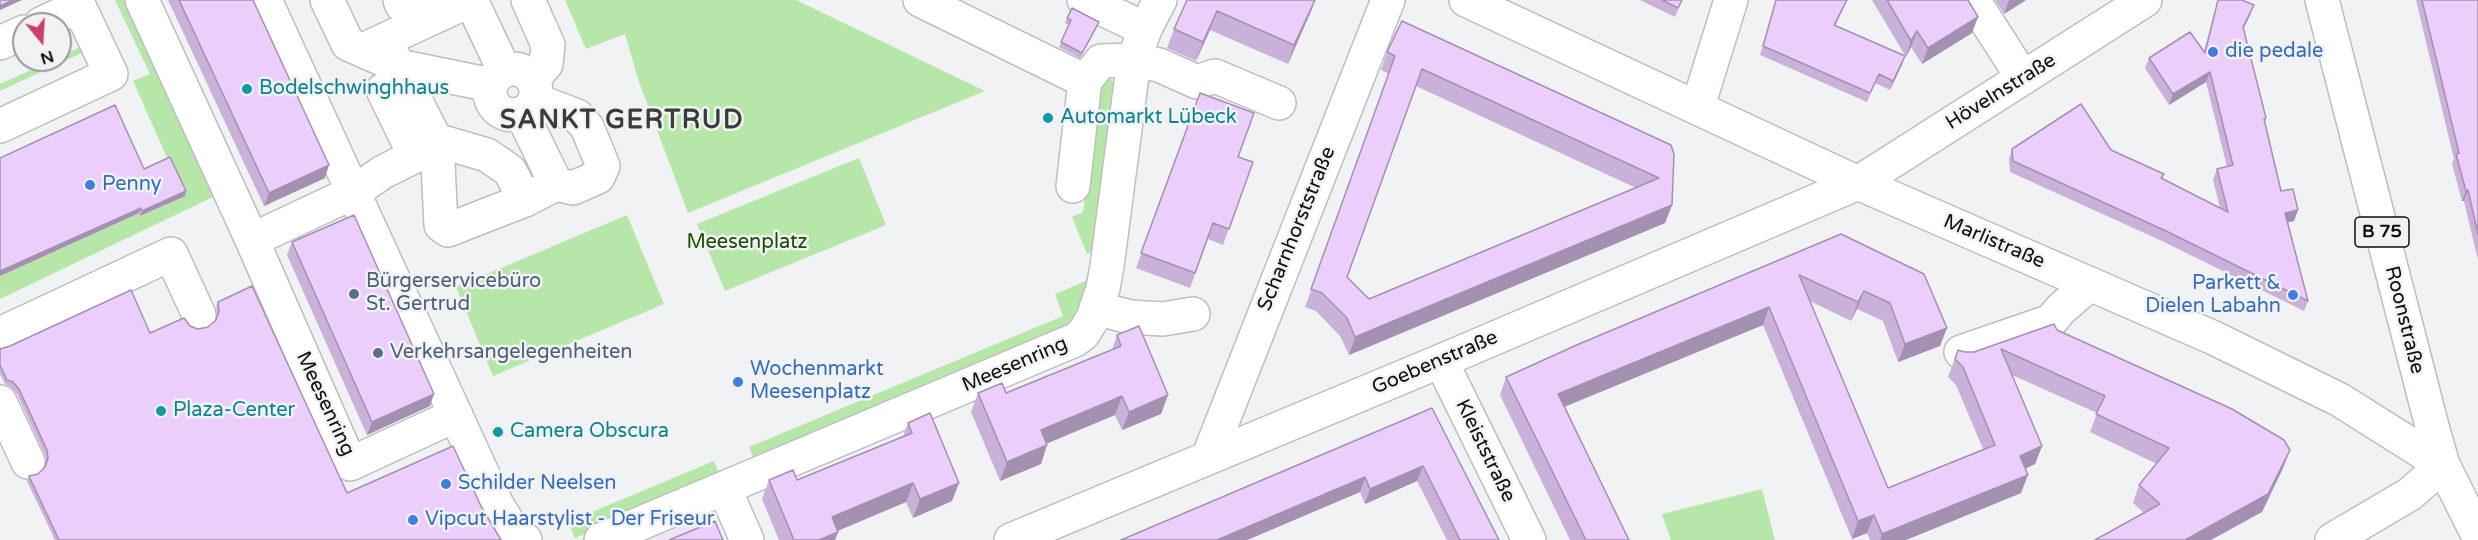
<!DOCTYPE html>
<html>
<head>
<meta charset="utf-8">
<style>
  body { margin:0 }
  #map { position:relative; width:2478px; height:540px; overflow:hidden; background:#f1f2f4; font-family:"Varela Round",sans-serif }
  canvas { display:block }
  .north { position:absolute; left:12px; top:12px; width:60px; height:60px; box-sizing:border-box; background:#f1f2f4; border:2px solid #969798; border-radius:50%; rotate:162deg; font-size:16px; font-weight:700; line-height:24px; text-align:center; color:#0e0e0f }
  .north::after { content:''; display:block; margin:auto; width:21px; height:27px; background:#cd3f67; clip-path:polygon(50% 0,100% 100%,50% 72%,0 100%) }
</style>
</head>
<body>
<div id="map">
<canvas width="2478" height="540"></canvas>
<div class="north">N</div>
</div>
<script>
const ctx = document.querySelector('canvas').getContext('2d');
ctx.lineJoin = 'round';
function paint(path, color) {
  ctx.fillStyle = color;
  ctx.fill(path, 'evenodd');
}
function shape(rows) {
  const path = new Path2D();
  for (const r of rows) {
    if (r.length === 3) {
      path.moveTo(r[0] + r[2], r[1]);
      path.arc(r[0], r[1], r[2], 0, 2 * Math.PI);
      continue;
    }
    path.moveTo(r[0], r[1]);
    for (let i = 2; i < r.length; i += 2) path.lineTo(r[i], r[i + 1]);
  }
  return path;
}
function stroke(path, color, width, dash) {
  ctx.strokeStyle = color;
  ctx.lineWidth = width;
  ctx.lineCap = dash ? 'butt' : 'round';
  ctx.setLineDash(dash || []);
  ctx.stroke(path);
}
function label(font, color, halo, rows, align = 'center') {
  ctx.font = font + ' "Varela Round",sans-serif';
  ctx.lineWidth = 5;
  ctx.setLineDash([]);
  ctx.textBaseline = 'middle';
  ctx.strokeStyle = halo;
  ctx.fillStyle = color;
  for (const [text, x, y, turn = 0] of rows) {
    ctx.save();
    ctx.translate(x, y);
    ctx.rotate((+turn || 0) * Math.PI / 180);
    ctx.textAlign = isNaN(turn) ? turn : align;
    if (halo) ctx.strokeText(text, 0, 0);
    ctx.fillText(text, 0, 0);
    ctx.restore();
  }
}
paint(shape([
  [710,515,721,540,649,540]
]), '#f1e3f6');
paint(shape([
  [115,0,127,0,215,196,0,299,0,276,139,213,141,216,184,196,133,81,150,74],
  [565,0,796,0,985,91,688,213,639,82,625,34,586,49],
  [82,46,84,52,0,91,0,84,53,60,60,60,60,57],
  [1104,79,1110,79,1118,87,1093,251,1087,254,1072,217,1083,212,1099,86],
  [859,158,886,225,725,291,697,224],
  [627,215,664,304,493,376,456,287],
  [1088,280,1080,322,755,463,749,447,1063,316,1055,294],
  [714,461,719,474,717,479,575,538,568,522],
  [1762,489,1775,540,1671,540,1662,514]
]), '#b7e7a8');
const minor = shape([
  [142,0,252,240,350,464,456,415],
  [265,0,496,503,513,531,525,540],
  [327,0,348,44,398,66,491,85],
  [400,0,402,5,419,10],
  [471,0,504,70],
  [528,0,548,45,546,64,533,79],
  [920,0,1085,81],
  [1084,0,1145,29],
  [1973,0,2023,78],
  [385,40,437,143,441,225,448,230,525,200,556,184,573,188,598,177,603,166,587,127,577,116,535,100],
  [0,43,24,32],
  [365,49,471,0],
  [513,92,23],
  [1698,106,1731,0],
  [522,114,556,184],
  [0,126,111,74,79,6,41,24],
  [437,143,446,143,487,155,510,171,525,200],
  [1073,186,1085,81,1101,61,1134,60,1159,65,1197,82,1215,76,1279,103],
  [252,240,354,192,383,172,415,156,383,90],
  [1096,308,1130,317,1163,319,1193,314],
  [0,334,171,254,199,315],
  [1961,352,2051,321,2061,309,2090,284],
  [1441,361,1529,540],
  [0,402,28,462],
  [1208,458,1388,0],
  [724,488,747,540],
  [601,540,1075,340,1083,334,1093,318,1103,288,1107,266,1134,60,1145,29,1160,0],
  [1011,540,1441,361,1858,183,2145,0],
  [2332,540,2410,494,2443,465]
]);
const major = shape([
  [1466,0,1858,183,2214,338,2340,400,2443,465],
  [2322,0,2433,430,2443,465,2478,535]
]);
stroke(minor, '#bdbec0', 36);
stroke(major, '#bdbec0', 36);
stroke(minor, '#fff', 33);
stroke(major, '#fff', 33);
paint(shape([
  [168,0,253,0,325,178,264,206],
  [1187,0,1315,0,1288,64,1210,30,1196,61,1167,48,1174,29],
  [1640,0,1682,0,1675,17],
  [1776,0,1847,0,1835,25,1905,56,1890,90,1875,83,1867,102,1760,55],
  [1872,0,1968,0,1972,33,1922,64,1911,47,1906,57],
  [1995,0,2026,0,2004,14],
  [2218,0,2242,0,2250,15,2243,29,2266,118,2265,122,2281,191,2294,221,2288,222,2308,301,2304,311,2162,241,2010,172,2009,159,2012,149,2111,150,2164,174,2162,179,2220,208,2213,180,2217,169,2227,167,2206,82,2169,105,2145,68,2149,58,2204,51],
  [2416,0,2478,0,2478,260,2464,201,2462,201,2452,164,2454,159],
  [1067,18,1097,27,1080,58,1059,47,1069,25,1065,23],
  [1387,52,1671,145,1672,205,1665,223,1349,355,1340,336,1316,311,1305,307,1389,74,1381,70],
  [1416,86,1636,188,1369,299,1347,277],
  [1200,93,1238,157,1253,162,1223,245,1208,239,1190,288,1136,268],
  [0,158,144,169,185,196,140,216,139,213,0,276],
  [1841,234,1940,346,1898,362,1883,321,1857,309,1851,321,1810,301,1888,488,1983,449,1956,385,1948,377,1958,350,1965,352,1974,352,2057,330,2290,450,2283,468,2262,512,2144,513,2133,503,2139,485,2157,464,2090,432,2097,413,2012,375,2042,446,2035,464,2025,469,2021,493,1906,540,1870,540,1867,533,1852,539,1763,325,1565,406,1629,540,1570,540,1500,395,1506,377],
  [292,242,430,406,367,435,287,255],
  [218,302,347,493,481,506,501,540,55,540,27,481,29,476,38,474,45,468,47,463,45,455,17,394,11,387,5,384,0,374,0,349,150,333,190,326,198,329,208,327,216,321,218,316,216,307],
  [1117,335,1168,395,1161,414,1122,430,1115,415,1047,443,1041,464,1000,481,971,412,978,393,1006,393,1112,350],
  [1432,408,1499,540,1447,540,1417,481,1365,504,1360,492,1247,540],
  [908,423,952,501,913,518,906,502,838,531,838,532,835,540,779,540,762,499,769,480,797,480,903,437]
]), '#cab1d9');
paint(shape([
  [13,0,22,0,0,10,0,6],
  [1315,0,1312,9,1288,64,1294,45],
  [1847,0,1844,7,1831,34,1834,25],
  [2009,0,2026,0,2004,14],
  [2254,5,2250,15,2239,38,2243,27],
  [1217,11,1210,30,1196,61,1203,42],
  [1978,17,1972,33,1922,64,1928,48],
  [1099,22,1097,27,1080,58,1082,53],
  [1917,31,1911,47,1906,57,1911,41],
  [1905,56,1902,65,1890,90,1893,81],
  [2210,72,2206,82,2169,105,2173,94],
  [329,165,325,178,264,206,269,193],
  [2468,190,2464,201,2462,201,2466,191],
  [186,191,185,196,140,216,142,211],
  [1672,205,1665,223,1349,355,1355,337],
  [141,208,139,213,0,276,0,271],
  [2298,210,2294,221,2281,224,2285,213],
  [1864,291,1857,309,1851,321,1858,302],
  [1769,307,1763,325,1552,412,1558,394],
  [1947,328,1940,346,1898,362,1905,344],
  [434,394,430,406,367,435,372,422],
  [1168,395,1161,414,1122,430,1129,412],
  [1122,396,1115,415,1034,449,1041,430],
  [1047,445,1041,464,1000,481,1007,462],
  [2042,446,2035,464,2013,474,2020,456],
  [2290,450,2283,468,2262,512,2211,540,2185,540],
  [1423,466,1417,481,1365,504,1370,489],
  [2028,475,2021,493,1906,540,1880,540,1882,534],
  [1365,477,1360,492,1247,540,1217,540],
  [913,483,906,502,825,536,832,517],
  [959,483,952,501,913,518,920,499],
  [1874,515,1867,533,1852,539,1858,521],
  [838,532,835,540,819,540]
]), '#a490b0');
const building = shape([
  [0,0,13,0,0,6,0,0],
  [179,0,253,0,329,165,269,193,179,0],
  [1187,0,1315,0,1294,45,1217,11,1203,42,1174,29,1187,0],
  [1662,0,1682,0,1678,8,1662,0],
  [1776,0,1847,0,1834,25,1905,56,1893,81,1879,74,1870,93,1763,46,1776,0],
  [1887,0,1968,0,1978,17,1928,48,1917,31,1911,41,1887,0],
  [2218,0,2242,0,2254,5,2243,27,2266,118,2264,119,2281,191,2293,189,2298,210,2285,213,2308,301,2166,231,2013,161,2012,149,2081,104,2111,150,2164,174,2161,178,2228,212,2217,169,2233,165,2210,72,2173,94,2149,58,2190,32,2205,53,2218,0],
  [2422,0,2478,0,2478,234,2468,190,2466,191,2456,154,2459,153,2422,0],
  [1072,8,1099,22,1082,53,1061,42,1071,20,1067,18,1072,8],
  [1402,21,1671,145,1674,154,1672,205,1355,337,1347,318,1322,293,1311,289,1395,56,1387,52,1402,21],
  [1422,69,1659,178,1369,299,1347,277,1422,69],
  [1200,93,1254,113,1238,157,1253,162,1229,229,1213,223,1195,273,1141,253,1200,93],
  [115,105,144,169,170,157,186,191,142,211,141,208,0,271,0,158,115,105],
  [354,215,434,394,372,422,292,242,354,215],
  [1841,234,1924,274,1947,328,1905,344,1890,303,1864,291,1858,302,1799,275,1888,488,1995,445,1963,367,1955,359,1958,350,1965,352,1974,352,2054,324,2057,330,2232,409,2284,440,2290,450,2268,494,2185,540,2095,540,2160,504,2139,485,2169,448,2096,414,2105,396,2001,349,2042,446,2020,456,2028,475,1882,534,1874,515,1858,521,1769,307,1558,394,1629,540,1586,540,1506,377,1579,344,1841,234],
  [252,286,347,493,453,446,481,506,501,540,59,540,29,476,38,474,45,467,48,458,47,450,19,389,13,382,7,380,0,365,0,349,10,346,131,290,150,333,184,318,190,326,198,329,208,327,216,320,219,311,218,302,252,286],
  [1139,326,1168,395,1129,412,1122,396,1041,430,1047,445,1007,462,978,393,1002,383,1006,393,1121,346,1117,335,1139,326],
  [1432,408,1499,540,1460,540,1423,466,1370,489,1365,477,1217,540,1121,540,1432,408],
  [930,413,959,483,920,499,913,483,832,517,838,532,819,540,794,540,769,480,793,470,797,480,912,433,908,423,930,413],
  [715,521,723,540,669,540,715,521]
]);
paint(building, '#ebcefc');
stroke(building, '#a490b0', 1.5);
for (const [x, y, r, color] of [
  [2213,52,6,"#3f7fe0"],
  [247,89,6,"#0f9aa8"],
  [1048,118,6,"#0f9aa8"],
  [90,185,6,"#3f7fe0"],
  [354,294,6,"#5c6f8a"],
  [2293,295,6,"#3f7fe0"],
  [378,353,6,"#5c6f8a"],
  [738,382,6,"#3f7fe0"],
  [161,411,6,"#0f9aa8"],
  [498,432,6,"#0f9aa8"],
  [446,484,6,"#3f7fe0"],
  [413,520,6,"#3f7fe0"]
]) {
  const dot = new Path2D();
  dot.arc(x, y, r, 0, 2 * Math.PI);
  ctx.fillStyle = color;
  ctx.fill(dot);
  stroke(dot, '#f1f2f4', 2);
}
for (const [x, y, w] of [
  [2382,232,54]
]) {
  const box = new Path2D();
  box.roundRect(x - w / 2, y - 15, w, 30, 4.5);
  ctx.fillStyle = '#f1f2f4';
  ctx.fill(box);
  stroke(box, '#0e0e0f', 1.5);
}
label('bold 18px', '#0e0e0f', null, [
  ["B 75",2382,232]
]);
label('20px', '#366cbe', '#f1f2f4', [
  ["die pedale",2225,52],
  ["Penny",102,185],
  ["Parkett &",2281,284,"right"],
  ["Dielen Labahn",2281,307,"right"],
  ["Wochenmarkt",750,370],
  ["Meesenplatz",750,393],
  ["Schilder Neelsen",458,484],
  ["Vipcut Haarstylist - Der Friseur",425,520]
], 'left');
label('20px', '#0d838f', '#f1f2f4', [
  ["Bodelschwinghhaus",259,89],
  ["Automarkt Lübeck",1060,118],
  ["Plaza-Center",173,411],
  ["Camera Obscura",510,432]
], 'left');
label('20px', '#0e0e0f', '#f1f2f4', [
  ["Hövelnstraße",2001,92,-32],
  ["Scharnhorststraße",1297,229,-68],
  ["Marlistraße",1994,242,23],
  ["Roonstraße",2404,320,76],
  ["Goebenstraße",1435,363,-23],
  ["Meesenring",1015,365,-23],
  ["Meesenring",325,404,65],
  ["Kleiststraße",1485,451,64]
]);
label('20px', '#194d00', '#f1f2f4', [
  ["Meesenplatz",747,243]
]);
label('20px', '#4e5e75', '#f1f2f4', [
  ["Bürgerservicebüro",366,282],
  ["St. Gertrud",366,305],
  ["Verkehrsangelegenheiten",390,353]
], 'left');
ctx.letterSpacing = '1.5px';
label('bold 26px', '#3a3b3c', '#f1f2f4', [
  ["SANKT GERTRUD",622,121]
]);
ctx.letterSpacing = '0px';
</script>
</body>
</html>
